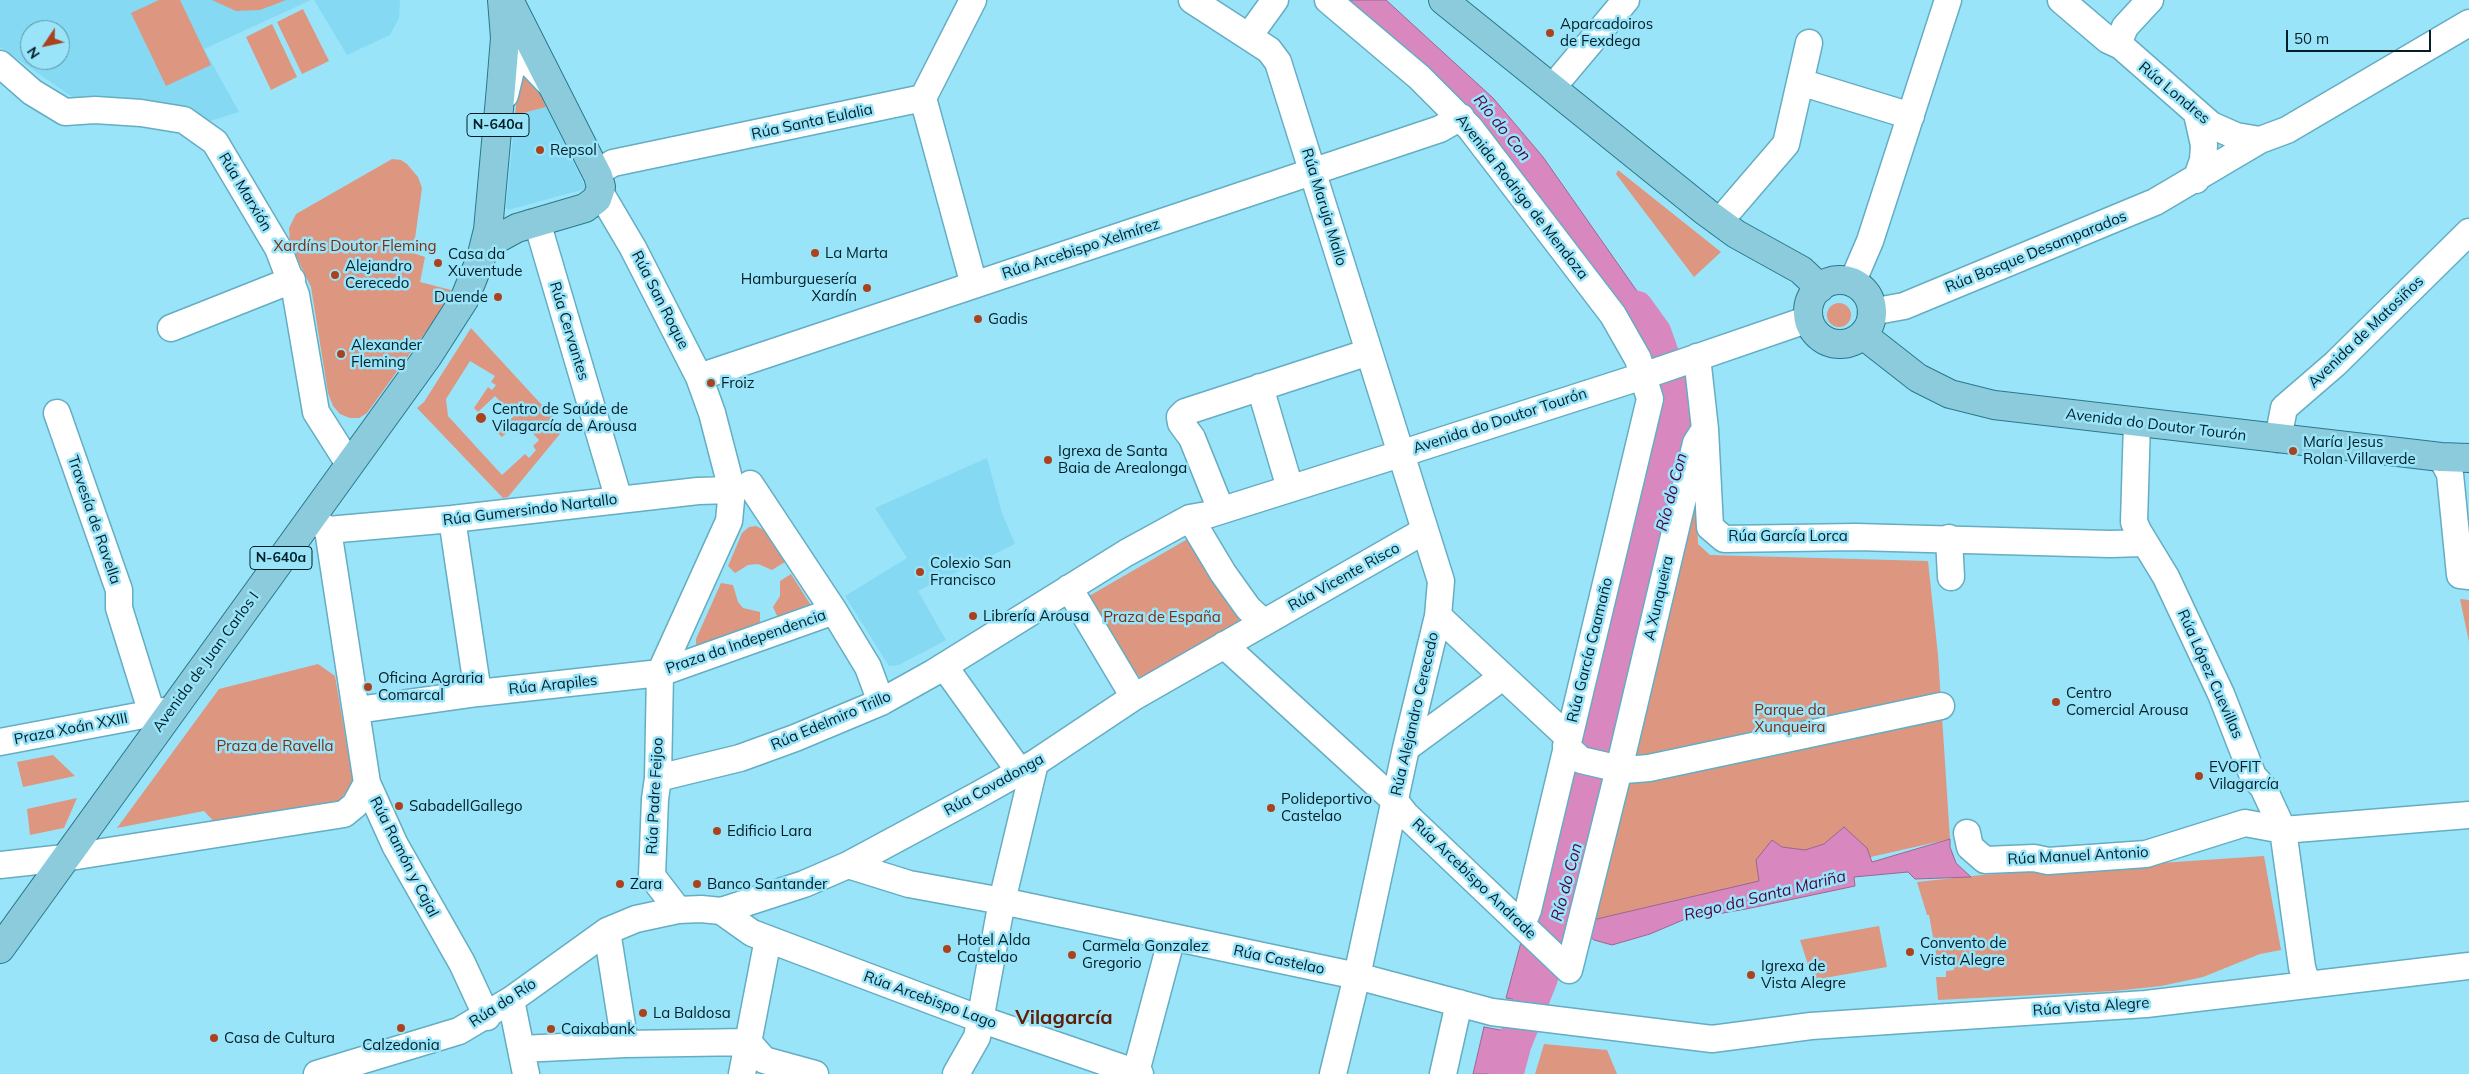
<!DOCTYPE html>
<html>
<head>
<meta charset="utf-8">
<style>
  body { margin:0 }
  #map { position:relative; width:2469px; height:1074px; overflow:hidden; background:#9ae4fa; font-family:Mulish,sans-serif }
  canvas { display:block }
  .north { position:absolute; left:20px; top:20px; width:50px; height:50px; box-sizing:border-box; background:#9ae4fa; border:1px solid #5c95a6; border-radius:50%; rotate:236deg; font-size:14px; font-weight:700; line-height:20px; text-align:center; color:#001f27 }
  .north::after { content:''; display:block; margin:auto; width:18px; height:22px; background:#aa431d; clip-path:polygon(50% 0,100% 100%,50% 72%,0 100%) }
  .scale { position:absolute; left:2286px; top:30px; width:145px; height:22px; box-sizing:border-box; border:2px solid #001f27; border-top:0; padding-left:6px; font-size:15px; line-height:18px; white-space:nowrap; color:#001f27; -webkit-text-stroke:4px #9ae4fa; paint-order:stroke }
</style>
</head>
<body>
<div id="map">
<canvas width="2469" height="1074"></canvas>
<div class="north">N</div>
<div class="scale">50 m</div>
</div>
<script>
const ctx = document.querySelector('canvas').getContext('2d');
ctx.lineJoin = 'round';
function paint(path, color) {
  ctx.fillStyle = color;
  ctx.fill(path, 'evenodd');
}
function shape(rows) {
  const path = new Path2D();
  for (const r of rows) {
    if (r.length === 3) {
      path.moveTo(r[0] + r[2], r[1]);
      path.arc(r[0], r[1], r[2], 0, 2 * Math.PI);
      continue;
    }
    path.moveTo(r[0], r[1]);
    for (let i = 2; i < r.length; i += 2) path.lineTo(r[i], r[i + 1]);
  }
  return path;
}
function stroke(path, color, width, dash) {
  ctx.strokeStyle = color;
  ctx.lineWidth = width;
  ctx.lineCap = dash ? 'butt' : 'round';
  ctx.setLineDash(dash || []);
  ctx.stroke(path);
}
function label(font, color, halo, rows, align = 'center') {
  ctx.font = font + ' Mulish,sans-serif';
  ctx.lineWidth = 5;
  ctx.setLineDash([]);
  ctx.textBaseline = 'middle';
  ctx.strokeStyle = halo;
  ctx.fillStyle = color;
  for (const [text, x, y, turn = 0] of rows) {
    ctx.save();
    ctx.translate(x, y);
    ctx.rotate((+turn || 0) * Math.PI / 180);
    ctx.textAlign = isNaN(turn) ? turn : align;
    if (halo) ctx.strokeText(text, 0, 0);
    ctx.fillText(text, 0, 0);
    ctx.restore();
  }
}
paint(shape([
  [0,0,311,0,204,49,239,112,210,121,75,99,0,47],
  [30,30,60,30,60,60,30,60],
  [314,0,400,0,399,18,390,35,347,55],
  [546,107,585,186,585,189,508,210,506,207,515,115],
  [987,458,1002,513,1015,544,918,591,946,640,899,665,889,666,845,596,907,558,875,508]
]), '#85d9f2');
paint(shape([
  [159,0,180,0,211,65,166,86,131,13],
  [212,0,286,0,260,10,236,11],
  [303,9,329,61,302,74,277,22],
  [272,24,297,77,271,90,246,37],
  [522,74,531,74,546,107,515,115,519,78],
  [392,159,401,160,407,164,418,177,422,188,413,253,425,257,420,282,451,290,445,305,367,413,359,418,350,418,340,414,333,406,328,393,311,287,290,244,289,228,296,214],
  [1618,170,1721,252,1694,277,1616,174],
  [1839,315,12],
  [471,328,564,429,508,497,503,498,417,408,424,402],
  [470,361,495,376,491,382,496,385,492,390,488,387,474,408,478,412,495,396,514,416,497,432,502,437,520,420,539,440,533,446,536,450,529,458,525,454,502,475,448,416,446,399],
  [1696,490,1698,544,1710,555,1928,561,1938,655,1950,839,1588,921],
  [756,526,766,531,785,562,772,570,758,564,748,565,735,573,728,566,742,533,749,527],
  [1198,533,1243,628,1149,688,1077,603],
  [791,574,812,607,779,620,773,607,780,596,780,581],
  [721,583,733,585,738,602,743,608,760,612,760,625,696,646,696,639],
  [2460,599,2469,600,2469,642],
  [318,664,335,676,353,782,336,806,219,827,204,811,117,828,219,689],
  [53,755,75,776,23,787,17,762],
  [77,798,64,828,30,835,27,809],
  [2264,856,2281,950,2260,954,2203,977,2161,986,2114,991,1938,1000,1936,977,1946,977,1946,971,1954,970,1952,958,1937,959,1929,915,1927,915,1917,882,1982,875],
  [1879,926,1887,967,1813,980,1800,940],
  [1544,1044,1607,1050,1617,1074,1535,1074]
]), '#dd967f');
const water = shape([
  [1345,0,1386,0,1493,98,1543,157,1674,344,1644,354,1345,0],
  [1690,383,1693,430,1618,756,1576,744,1657,395,1690,383],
  [1571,764,1612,775,1568,952,1532,919,1571,764],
  [1844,827,1867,848,1872,862,1950,839,1950,847,1956,863,1971,877,1915,879,1908,872,1854,877,1855,886,1746,909,1683,920,1650,934,1612,945,1594,940,1586,933,1588,921,1759,881,1756,860,1772,840,1782,847,1805,850,1824,844,1844,827],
  [1521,942,1557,976,1536,1003,1506,998,1521,942],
  [1484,1027,1527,1035,1517,1074,1473,1074,1484,1027]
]);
paint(water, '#d887bf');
stroke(water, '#976891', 1);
stroke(shape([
  [1636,308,1654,333,1678,401,1683,436],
  [1506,1074,1514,1044,1540,979,1547,957]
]), '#d887bf', 35);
const minor = shape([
  [1192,0,1269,50,1278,62,1441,581,1438,616,1406,748,1357,976,1333,1074],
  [1328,0,1419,77,1470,128,1613,315,1638,359,1650,399,1528,910,1522,925],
  [2061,0,2108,40,2121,46,2211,125,2236,136,2260,140],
  [1249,36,1275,0],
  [2121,46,2120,39,2125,27,2150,0],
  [0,64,32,92,65,112,95,110,141,113,184,120,215,142,278,248,296,295,316,412,349,464],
  [1800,82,1911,116],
  [1552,88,1626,0],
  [505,95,511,70,518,61,529,62,550,84],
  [923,98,974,285],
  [598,176,601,170,613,163,923,98,973,0],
  [2196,180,2203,160,2204,145,2197,114],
  [600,192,633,248,699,377,712,413,732,490,729,521,660,673,658,778,655,799,652,876,678,910],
  [1719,222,1786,144,1809,43],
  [531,223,540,232,619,500],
  [1852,283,1870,241,1948,0],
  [1871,312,1904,306,2155,202,2260,140,2287,130,2469,23],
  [171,328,292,280],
  [1697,357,1705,429,1710,527,1724,539,1856,537,2110,544,2145,543],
  [699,377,1440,129,1461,117],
  [1260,387,1287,478],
  [57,413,119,590,119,608,152,714],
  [2137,423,2134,522,2138,531,2166,577,2221,694,2253,776,2263,787,2283,830,2302,967,2307,985],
  [2278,439,2284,408,2335,364,2469,232],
  [2441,457,2450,474,2460,575,2469,576],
  [1221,510,1192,438,1181,423,1180,417,1185,412,1369,352],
  [311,517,328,530,367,783,395,845,462,963,487,1017],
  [1190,518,1223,573,1248,608,1263,622],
  [452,519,478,693],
  [328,530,452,519,698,491,732,490],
  [1949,538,1951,577],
  [1069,588,1134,697],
  [834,611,868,667,881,702],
  [1438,616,1569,738],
  [1224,645,1395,801,1406,815,1569,970,1619,769,1696,443,1705,429],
  [944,666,1020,772],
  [357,710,478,693,660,673,834,611,750,484],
  [0,742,170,710],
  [1566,746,1581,760,1624,770,1649,768,1941,706],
  [1406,748,1501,678],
  [658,778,740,758,795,738,881,702,933,673,1126,553,1190,518,1207,515,1400,454,1646,375,1809,319],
  [1967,833,1970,847,1985,860,2034,858,2048,861,2146,854,2245,823,2283,830,2469,815],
  [0,865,64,858,344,814,355,805,367,783],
  [848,865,909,884,1002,901,1357,976,1492,1012,1712,1039,1811,1026,2146,1004,2469,966],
  [721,911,804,884,848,865,978,795,1035,763,1134,697,1424,531],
  [607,931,625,1044],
  [511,1000,526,1074],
  [521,1049,625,1044,748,1042,764,1060,815,1074],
  [1136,1072,1172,937],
  [317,1074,459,1031,511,1000,607,931,636,919,678,910,701,909,721,911,752,933,980,1019,1140,1074],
  [742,1074,768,939],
  [956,1074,977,1037,1002,901,1035,763],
  [1443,1074,1459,1003]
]);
const major = shape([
  [1443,0,1706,212,1736,234,1801,270,1820,288],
  [484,250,495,240,517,228,585,208,597,199,601,187,598,176,509,0],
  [1840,312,32],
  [1863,335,1918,378,1950,394,1994,405,2441,457,2469,458],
  [0,949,428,356,464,300,481,258,488,230,501,87,505,38,502,0]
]);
stroke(minor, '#64adc2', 29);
stroke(major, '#28788d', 30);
stroke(minor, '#fff', 26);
stroke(major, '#8bcbdc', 28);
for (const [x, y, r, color] of [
  [1550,33,5,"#aa431d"],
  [540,150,5,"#aa431d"],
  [815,253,5,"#aa431d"],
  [438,263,5,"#aa431d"],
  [335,275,5,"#aa431d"],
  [867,288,5,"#aa431d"],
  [498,297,5,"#aa431d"],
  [978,319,5,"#aa431d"],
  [341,354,5,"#aa431d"],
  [711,383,5,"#aa431d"],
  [481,418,6,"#aa431d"],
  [2293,451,5,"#aa431d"],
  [1048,460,5,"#aa431d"],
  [920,572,5,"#aa431d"],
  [973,616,5,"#aa431d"],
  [368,687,5,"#aa431d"],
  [2056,702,5,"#aa431d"],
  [2199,776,5,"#aa431d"],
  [399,806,5,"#aa431d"],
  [1271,808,5,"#aa431d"],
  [717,831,5,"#aa431d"],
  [620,884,5,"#aa431d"],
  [697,884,5,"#aa431d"],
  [947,949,5,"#aa431d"],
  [1910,952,5,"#aa431d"],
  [1072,955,5,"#aa431d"],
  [1751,975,5,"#aa431d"],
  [643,1013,5,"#aa431d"],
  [401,1028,5,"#aa431d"],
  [551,1029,5,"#aa431d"],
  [214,1038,5,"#aa431d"]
]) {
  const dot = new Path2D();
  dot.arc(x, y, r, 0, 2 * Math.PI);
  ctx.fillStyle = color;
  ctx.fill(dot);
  stroke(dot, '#9ae4fa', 2);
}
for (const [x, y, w] of [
  [498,125,62],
  [281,558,62]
]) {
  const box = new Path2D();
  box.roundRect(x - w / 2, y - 11.5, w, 23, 4);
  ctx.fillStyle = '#9ae4fa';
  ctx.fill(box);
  stroke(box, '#001f27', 1);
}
label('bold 14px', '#001f27', null, [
  ["N-640a",498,125],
  ["N-640a",281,558]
]);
label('15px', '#001f27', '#9ae4fa', [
  ["Aparcadoiros",1560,24],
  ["de Fexdega",1560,41],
  ["Repsol",550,150],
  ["La Marta",825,253],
  ["Casa da",448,254],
  ["Xuventude",448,271],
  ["Alejandro",345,266],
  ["Cerecedo",345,283],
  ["Hamburguesería",857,279,"right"],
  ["Xardín",857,296,"right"],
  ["Duende",488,297,"right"],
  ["Gadis",988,319],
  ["Alexander",351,345],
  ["Fleming",351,362],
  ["Froiz",721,383],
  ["Centro de Saúde de",492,409],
  ["Vilagarcía de Arousa",492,426],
  ["María Jesus",2303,442],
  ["Rolan Villaverde",2303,459],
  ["Igrexa de Santa",1058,451],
  ["Baia de Arealonga",1058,468],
  ["Colexio San",930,563],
  ["Francisco",930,580],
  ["Librería Arousa",983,616],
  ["Oficina Agraria",378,678],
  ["Comarcal",378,695],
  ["Centro",2066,693],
  ["Comercial Arousa",2066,710],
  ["EVOFIT",2209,767],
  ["Vilagarcía",2209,784],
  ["Polideportivo",1281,799],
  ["Castelao",1281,816],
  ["SabadellGallego",409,806],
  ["Edificio Lara",727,831],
  ["Zara",630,884],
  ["Banco Santander",707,884],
  ["Hotel Alda",957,940],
  ["Castelao",957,957],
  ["Convento de",1920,943],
  ["Vista Alegre",1920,960],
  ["Carmela Gonzalez",1082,946],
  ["Gregorio",1082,963],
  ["Igrexa de",1761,966],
  ["Vista Alegre",1761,983],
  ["La Baldosa",653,1013],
  ["Caixabank",561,1029],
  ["Casa de Cultura",224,1038],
  ["Calzedonia",401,1045,"center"]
], 'left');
label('15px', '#001f27', '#9ae4fa', [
  ["Rúa Londres",2174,93,40],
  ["Rúa Santa Eulalia",812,122,-12],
  ["Rúa Marxión",245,192,59],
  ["Avenida Rodrigo de Mendoza",1522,197,52],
  ["Rúa Maruja Mallo",1324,207,73],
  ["Rúa Arcebispo Xelmírez",1081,249,-18],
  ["Rúa Bosque Desamparados",2036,252,-22],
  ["Rúa San Roque",660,300,63],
  ["Rúa Cervantes",569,331,73],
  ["Avenida de Matosiños",2366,332,-44],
  ["Avenida do Doutor Tourón",1500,421,-18],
  ["Avenida do Doutor Tourón",2156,425,7],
  ["Rúa Gumersindo Nartallo",530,510,-7],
  ["Travesía de Ravella",94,520,71],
  ["Rúa García Lorca",1788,536],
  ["Rúa Vicente Risco",1344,577,-29],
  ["A Xunqueira",1659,598,-77],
  ["Praza da Independencia",746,642,-19],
  ["Rúa García Caamaño",1590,650,-76],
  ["Avenida de Juan Carlos I",206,662,-54],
  ["Rúa López Cuevillas",2210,674,66],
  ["Rúa Arapiles",553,685,-6],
  ["Rúa Alejandro Cerecedo",1415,714,-77],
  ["Rúa Edelmiro Trillo",831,721,-23],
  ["Praza Xoán XXIII",71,729,-11],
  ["Rúa Covadonga",994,785,-29],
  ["Rúa Padre Feijoo",655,796,-87],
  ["Rúa Manuel Antonio",2078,856,-3],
  ["Rúa Ramón y Cajal",404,857,63],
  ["Rúa Arcebispo Andrade",1474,879,44],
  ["Rúa Castelao",1279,960,12],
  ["Rúa Arcebispo Lago",930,1000,20],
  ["Rúa do Río",503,1003,-33],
  ["Rúa Vista Alegre",2091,1007,-4]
]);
label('15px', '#802d0c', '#9ae4fa', [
  ["Xardíns Doutor Fleming",355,246],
  ["Praza de España",1162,617],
  ["Parque da",1790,710],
  ["Xunqueira",1790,727],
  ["Praza de Ravella",275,746]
]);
label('italic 16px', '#4f0440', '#9ae4fa', [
  ["Río do Con",1502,128,51],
  ["Río do Con",1672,492,-75],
  ["Río do Con",1567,882,-75],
  ["Rego da Santa Mariña",1765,896,-14]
]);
label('bold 20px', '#5f1e05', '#9ae4fa', [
  ["Vilagarcía",1064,1018]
]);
</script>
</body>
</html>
